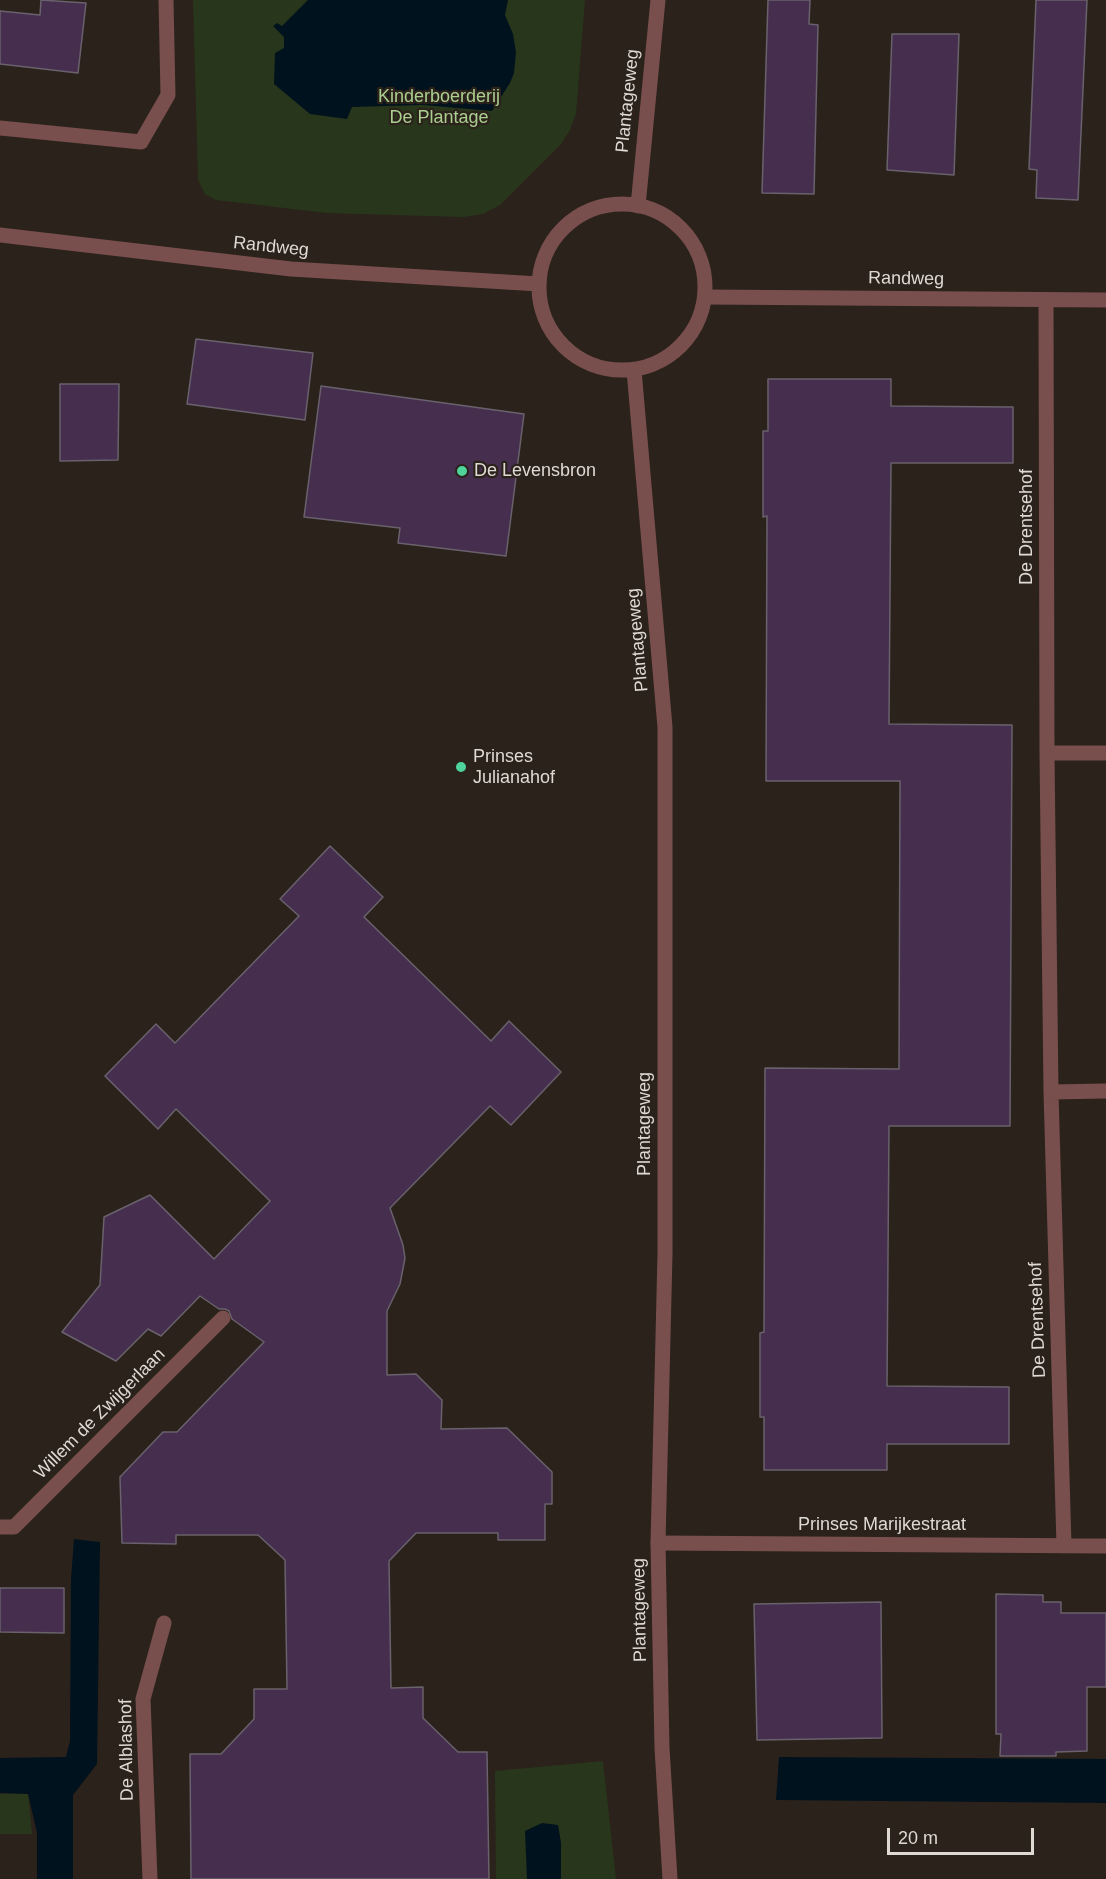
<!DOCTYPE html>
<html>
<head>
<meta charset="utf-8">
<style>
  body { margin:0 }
  #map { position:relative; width:1106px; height:1879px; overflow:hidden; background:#2b221b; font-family:Arial,sans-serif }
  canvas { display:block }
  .scale { position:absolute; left:887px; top:1828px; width:147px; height:27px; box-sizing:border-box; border:3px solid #dfd9d4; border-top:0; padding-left:8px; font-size:18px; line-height:21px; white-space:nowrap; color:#dfd9d4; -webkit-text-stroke:4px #2b221b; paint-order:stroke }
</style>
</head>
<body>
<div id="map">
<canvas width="1106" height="1879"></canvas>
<div class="scale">20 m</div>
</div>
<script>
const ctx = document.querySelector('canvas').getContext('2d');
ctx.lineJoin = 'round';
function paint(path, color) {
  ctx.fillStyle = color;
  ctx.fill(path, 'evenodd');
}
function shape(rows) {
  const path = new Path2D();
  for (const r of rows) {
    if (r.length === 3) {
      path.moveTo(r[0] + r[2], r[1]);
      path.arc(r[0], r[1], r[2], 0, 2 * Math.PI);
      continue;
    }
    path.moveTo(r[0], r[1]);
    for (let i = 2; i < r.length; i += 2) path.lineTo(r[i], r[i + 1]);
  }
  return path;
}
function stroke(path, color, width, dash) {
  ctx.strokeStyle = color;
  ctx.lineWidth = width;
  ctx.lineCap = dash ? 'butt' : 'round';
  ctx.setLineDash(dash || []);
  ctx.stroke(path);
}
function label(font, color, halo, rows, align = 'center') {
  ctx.font = font + ' Arial,sans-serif';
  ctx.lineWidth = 4.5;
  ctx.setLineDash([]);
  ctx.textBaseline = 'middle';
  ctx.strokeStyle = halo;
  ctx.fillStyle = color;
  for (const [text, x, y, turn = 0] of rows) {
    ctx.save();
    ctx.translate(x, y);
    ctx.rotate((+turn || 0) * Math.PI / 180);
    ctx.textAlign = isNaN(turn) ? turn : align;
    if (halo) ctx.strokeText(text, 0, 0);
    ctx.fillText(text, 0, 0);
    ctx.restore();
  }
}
paint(shape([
  [193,0,585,0,576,114,570,130,561,144,500,205,483,214,464,217,327,213,216,200,205,194,198,180],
  [603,1761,616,1879,561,1879,561,1843,558,1825,527,1863,527,1879,496,1879,495,1771],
  [28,1793,32,1834,0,1834,0,1794]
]), '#28371b');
paint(shape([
  [308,0,508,0,505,15,513,34,516,52,514,73,510,83,492,111,423,105,352,107,347,119,310,114,274,84,275,53,284,48,284,37,273,26,277,23,282,26],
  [74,1539,100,1542,97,1764,73,1795,73,1879,37,1879,37,1833,28,1794,0,1793,0,1758,66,1757,70,1741,71,1579],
  [779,1757,1106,1759,1106,1803,776,1800],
  [542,1823,558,1825,561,1843,561,1879,527,1879,525,1831]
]), '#00121d');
const building = shape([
  [41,0,86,3,78,73,0,64,0,11,40,15,41,0],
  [768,0,810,0,809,24,818,25,814,194,762,193,768,0],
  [1036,0,1087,0,1078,200,1036,198,1037,170,1029,169,1036,0],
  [892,34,959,34,954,175,887,170,892,34],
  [196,339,313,353,305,420,187,404,196,339],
  [768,379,891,379,891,406,1013,407,1013,463,891,463,889,724,1012,725,1010,1126,889,1126,887,1386,1009,1387,1009,1444,887,1444,887,1470,764,1470,764,1417,760,1417,760,1333,764,1332,765,1068,899,1069,900,781,766,781,767,516,763,517,763,431,768,431,768,379],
  [60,384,119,384,118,460,60,461,60,384],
  [321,386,524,414,506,556,398,543,400,528,304,517,321,386],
  [330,846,383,897,364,917,491,1041,509,1021,561,1072,511,1125,490,1106,390,1208,403,1245,405,1258,400,1284,387,1311,387,1375,416,1374,442,1400,441,1429,507,1428,552,1472,552,1504,545,1504,545,1540,498,1540,498,1533,416,1533,389,1561,391,1688,423,1687,423,1718,458,1752,487,1752,489,1879,191,1879,190,1754,221,1754,254,1719,254,1689,287,1689,285,1560,258,1535,176,1535,176,1544,122,1543,120,1477,163,1432,177,1432,264,1342,232,1319,229,1311,225,1309,219,1309,200,1296,161,1336,148,1329,116,1361,62,1332,100,1285,104,1217,150,1195,214,1259,270,1201,176,1109,158,1129,105,1076,156,1024,175,1043,299,916,280,899,330,846],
  [0,1588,64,1588,64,1633,0,1632,0,1588],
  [996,1594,1043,1595,1043,1602,1061,1602,1061,1613,1106,1613,1106,1687,1087,1687,1087,1751,1056,1752,1056,1756,1000,1756,1001,1734,996,1734,996,1594],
  [881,1602,882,1738,757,1740,754,1604,881,1602]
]);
paint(building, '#462e4f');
stroke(building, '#69626c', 1.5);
stroke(shape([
  [0,128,141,142,168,95,166,0],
  [706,297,1106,300],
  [1046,300,1047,753,1051,1092,1064,1546],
  [1047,753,1106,753],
  [1051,1092,1106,1091],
  [0,1527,14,1527,223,1318],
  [658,1543,1106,1546],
  [150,1879,143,1699,164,1623]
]), '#784f4d', 15);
stroke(shape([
  [622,287,83],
  [638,206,658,0],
  [0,235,291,269,539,284],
  [634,370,665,727,665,1254,658,1543,662,1748,670,1879]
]), '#784f4d', 15);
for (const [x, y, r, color] of [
  [462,471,6,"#4ed39a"],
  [461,767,6,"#4ed39a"]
]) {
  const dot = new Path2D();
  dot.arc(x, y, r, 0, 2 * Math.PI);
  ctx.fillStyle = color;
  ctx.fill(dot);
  stroke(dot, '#2b221b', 2);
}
label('18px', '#aace8f', '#2b221b', [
  ["Kinderboerderij",439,97],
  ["De Plantage",439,118]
]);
label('18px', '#dfd9d4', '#2b221b', [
  ["Plantageweg",628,101,-84],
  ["Randweg",271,247,6],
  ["Randweg",906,279,1],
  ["De Drentsehof",1027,527,-90],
  ["Plantageweg",638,640,-95],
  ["Plantageweg",645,1124,-90],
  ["De Drentsehof",1038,1320,-92],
  ["Willem de Zwijgerlaan",100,1414,-45],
  ["Prinses Marijkestraat",882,1525],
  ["Plantageweg",640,1610,-91],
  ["De Alblashof",127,1750,-91]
]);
label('18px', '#dfd9d4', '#2b221b', [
  ["De Levensbron",474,471],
  ["Prinses",473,757],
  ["Julianahof",473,778]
], 'left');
</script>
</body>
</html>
